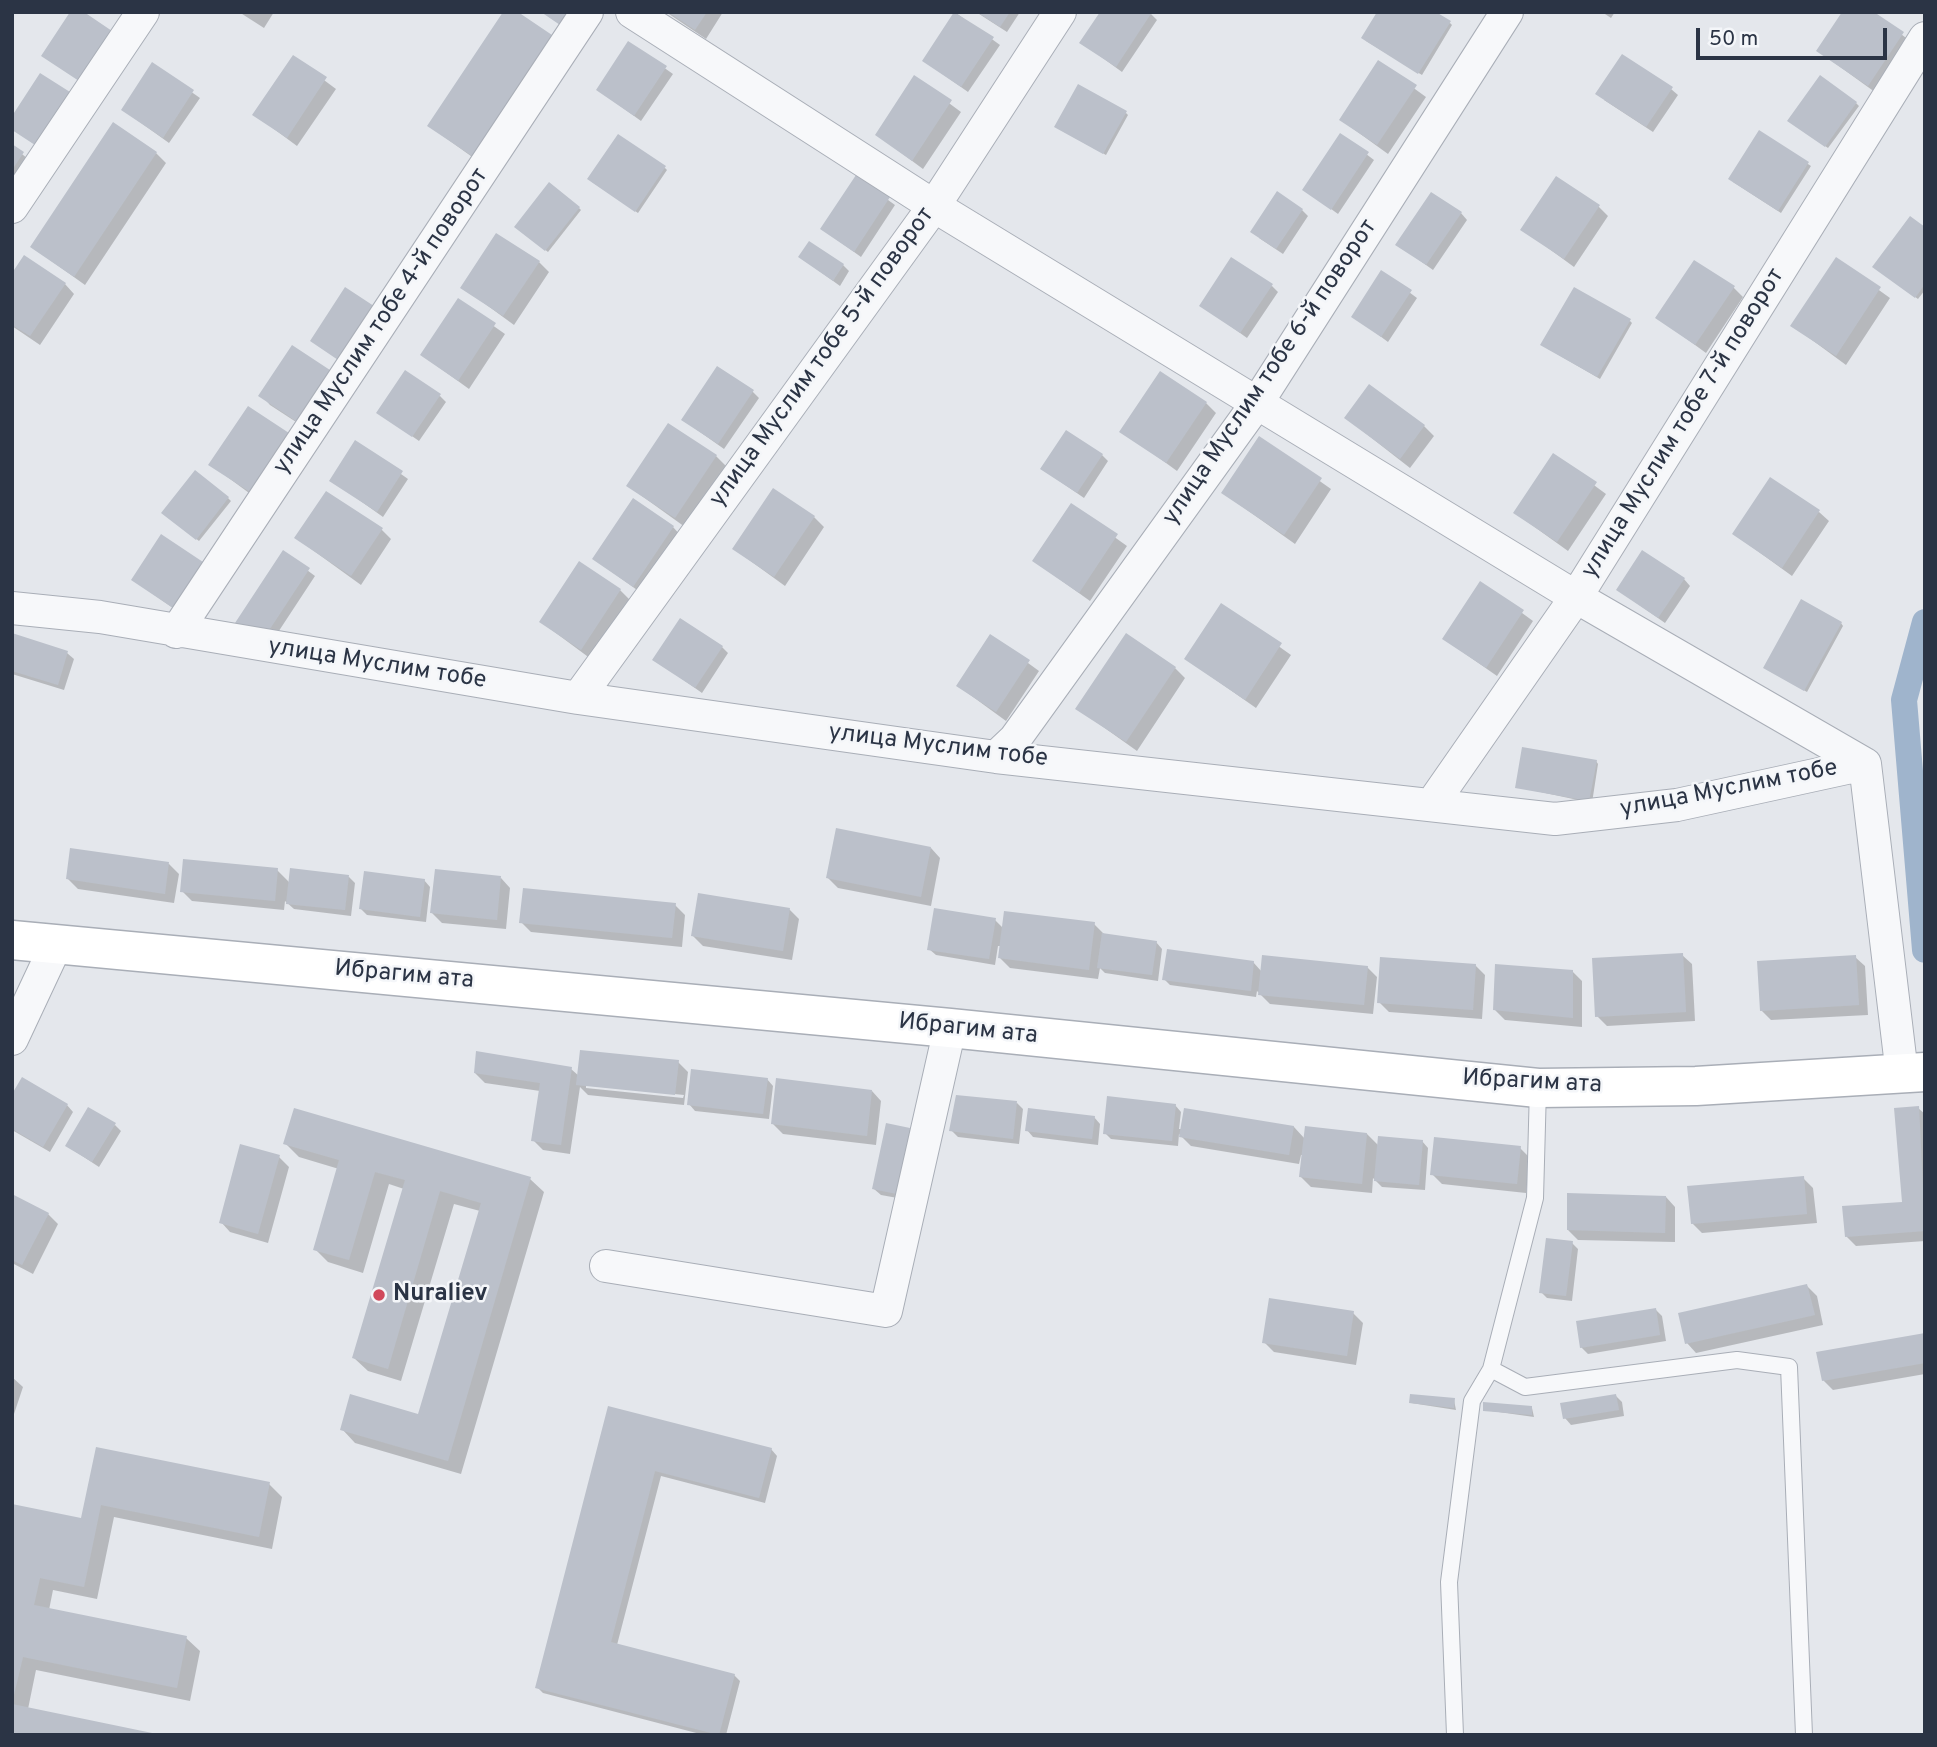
<!DOCTYPE html>
<html>
<head>
<meta charset="utf-8">
<style>
  body { margin:0 }
  #map { position:relative; width:1937px; height:1747px; overflow:hidden; background:#e4e7ec; font-family:Overpass,sans-serif }
  canvas { display:block }
  .frame { position:absolute; inset:0; border:14px solid #2b3445; pointer-events:none }
  .scale { position:absolute; left:1696px; top:28px; width:191px; height:32px; box-sizing:border-box; border:4px solid #2b3445; border-top:0; padding-left:9px; font-size:21px; line-height:24px; white-space:nowrap; color:#2b3445; -webkit-text-stroke:5px #f4f6f9; paint-order:stroke }
</style>
</head>
<body>
<div id="map">
<canvas width="1937" height="1747"></canvas>
<div class="frame"></div>
<div class="scale">50 m</div>
</div>
<script>
const ctx = document.querySelector('canvas').getContext('2d');
ctx.lineJoin = 'round';
function paint(path, color) {
  ctx.fillStyle = color;
  ctx.fill(path, 'evenodd');
}
function shape(rows) {
  const path = new Path2D();
  for (const r of rows) {
    path.moveTo(r[0], r[1]);
    for (let i = 2; i < r.length; i += 2) path.lineTo(r[i], r[i + 1]);
  }
  return path;
}
function stroke(path, color, width, dash) {
  ctx.strokeStyle = color;
  ctx.lineWidth = width;
  ctx.lineCap = dash ? 'butt' : 'round';
  ctx.setLineDash(dash || []);
  ctx.stroke(path);
}
function label(font, color, halo, rows, align = 'center') {
  ctx.font = font + ' Overpass,sans-serif';
  ctx.lineWidth = 5;
  ctx.setLineDash([]);
  ctx.textBaseline = 'middle';
  ctx.strokeStyle = halo;
  ctx.fillStyle = color;
  for (const [text, x, y, turn = 0] of rows) {
    ctx.save();
    ctx.translate(x, y);
    ctx.rotate((+turn || 0) * Math.PI / 180);
    ctx.textAlign = isNaN(turn) ? turn : align;
    if (halo) ctx.strokeText(text, 0, 0);
    ctx.fillText(text, 0, 0);
    ctx.restore();
  }
}
paint(shape([
  [239,12,274,12,264,28],
  [666,12,723,12,706,39],
  [976,12,1020,12,1007,32],
  [1602,12,1615,12,1611,18],
  [1871,12,1913,43,1879,95,1818,51],
  [956,13,1000,45,968,92,924,61],
  [1151,14,1157,20,1122,72,1082,43],
  [1450,23,1452,25,1422,75,1366,41],
  [551,36,561,46,482,164,429,126],
  [629,43,673,74,641,121,598,90],
  [293,57,336,89,297,146,255,115],
  [1379,63,1426,97,1388,154,1341,120],
  [153,65,200,98,169,143,123,110],
  [915,78,961,112,923,169,877,135],
  [1671,89,1678,95,1653,132,1604,100],
  [1856,103,1859,106,1828,148,1792,123],
  [1126,113,1128,115,1106,155,1059,129],
  [1760,133,1811,166,1781,213,1733,182],
  [1341,135,1374,160,1338,214,1305,190],
  [12,146,33,163,12,194],
  [156,153,166,163,85,285,32,247],
  [665,168,667,170,638,213,592,182],
  [856,177,895,205,861,257,822,229],
  [1598,206,1608,216,1574,267,1522,229],
  [579,208,581,210,548,252,519,229],
  [1302,210,1308,216,1283,254,1259,238],
  [1461,213,1467,220,1433,270,1398,245],
  [1925,229,1925,290,1918,299,1877,269],
  [800,257,843,265,849,271,840,286],
  [1837,260,1890,298,1846,365,1793,326],
  [539,262,549,272,514,325,462,287],
  [1382,272,1417,298,1388,342,1353,316],
  [12,276,65,284,74,294,40,345,12,326],
  [1272,286,1278,292,1247,338,1201,305],
  [1733,287,1743,297,1706,353,1658,318],
  [458,301,505,334,469,389,422,355],
  [1630,321,1632,323,1600,379,1545,347],
  [752,391,759,398,724,449,683,420],
  [261,395,313,433,270,405],
  [440,396,446,402,419,441,379,413],
  [1206,403,1216,413,1177,471,1122,431],
  [1346,418,1424,426,1434,436,1410,468],
  [288,434,298,444,260,501,211,465],
  [1260,439,1331,489,1295,544,1223,493],
  [356,442,408,479,383,517,331,480],
  [1102,455,1108,461,1084,498,1042,469],
  [1553,455,1606,494,1568,551,1515,513],
  [716,456,726,466,685,527,628,486],
  [228,498,231,501,199,541,166,515],
  [1071,506,1127,546,1090,601,1034,561],
  [1819,512,1829,521,1792,576,1734,534],
  [814,517,824,527,785,586,734,549],
  [673,527,682,537,644,595,594,559],
  [381,529,391,539,361,585,296,538],
  [162,536,209,569,180,613,133,580],
  [284,553,315,576,269,646,243,629],
  [1684,579,1690,586,1665,623,1618,590],
  [1481,583,1533,621,1497,676,1444,639],
  [620,590,630,600,591,659,541,622],
  [1222,606,1291,655,1256,708,1186,659],
  [1841,623,1843,626,1807,692,1765,668],
  [12,635,67,653,74,659,64,690,12,674],
  [991,636,1039,671,1006,721,958,686],
  [722,647,728,653,702,693,654,659],
  [1175,668,1185,678,1137,751,1078,709],
  [1596,761,1598,764,1592,803,1517,787],
  [931,848,940,858,931,906,838,888,828,878],
  [169,864,179,874,174,903,78,889,68,879],
  [277,870,290,883,349,877,355,883,351,916,294,909,285,901,284,910,192,901,182,891],
  [501,878,510,888,506,929,442,923,432,913],
  [424,880,430,887,426,922,367,915,361,909],
  [675,905,685,915,682,947,531,932,521,922],
  [789,909,799,919,792,960,703,946,693,936],
  [995,920,1004,929,1094,924,1104,934,1156,942,1162,949,1158,981,1105,973,1100,968,1098,979,1010,968,1000,958,1001,946,998,946,995,965,936,955,929,949],
  [1682,955,1692,964,1695,1021,1607,1026,1597,1016],
  [1855,957,1865,966,1868,1015,1771,1020,1761,1010],
  [1253,962,1262,972,1367,967,1377,977,1373,1014,1270,1004,1257,991,1256,997,1170,985,1164,979],
  [1475,965,1485,975,1482,1019,1389,1012,1379,1002],
  [1572,971,1582,981,1582,1027,1505,1020,1495,1010],
  [678,1062,688,1072,684,1105,588,1095,580,1087,570,1154,543,1150,533,1140,540,1091,485,1083,475,1073,571,1069,579,1076],
  [586,1085,684,1095,683,1098,586,1088],
  [767,1079,773,1086,769,1119,695,1111,689,1104],
  [872,1091,881,1101,876,1145,783,1134,773,1124],
  [12,1098,67,1105,73,1112,50,1152,12,1130],
  [1017,1103,1023,1109,1019,1144,958,1137,951,1130],
  [1175,1105,1181,1112,1179,1129,1294,1127,1305,1139,1367,1134,1379,1146,1422,1141,1428,1148,1425,1190,1382,1187,1373,1178,1372,1193,1311,1187,1301,1177,1303,1155,1301,1155,1299,1164,1191,1146,1179,1134,1178,1146,1111,1139,1105,1133],
  [1918,1108,1925,1114,1925,1241,1856,1246,1846,1236,1904,1203],
  [1094,1117,1100,1124,1098,1145,1033,1137,1027,1130],
  [115,1125,121,1131,99,1167,67,1146],
  [909,1129,916,1136,903,1199,881,1195,874,1189],
  [285,1143,530,1179,544,1192,461,1474,355,1443,342,1429,420,1416,480,1211,454,1204,401,1381,368,1371,354,1358,404,1189,389,1184,363,1273,328,1262,315,1249,339,1169,299,1157],
  [1520,1148,1530,1158,1526,1193,1442,1184,1432,1174],
  [279,1157,289,1167,268,1243,230,1232,221,1222],
  [1803,1178,1813,1188,1817,1223,1702,1233,1692,1223],
  [12,1196,48,1214,58,1224,33,1274,12,1263],
  [1666,1197,1675,1207,1675,1242,1578,1240,1568,1230],
  [1572,1243,1578,1249,1572,1301,1547,1298,1541,1292],
  [1807,1286,1817,1296,1823,1325,1696,1353,1687,1343],
  [1656,1310,1662,1316,1666,1341,1588,1354,1581,1347],
  [1353,1313,1363,1323,1356,1365,1274,1352,1264,1342],
  [1925,1334,1925,1374,1833,1390,1823,1380],
  [12,1377,23,1387,12,1420],
  [1615,1395,1622,1402,1624,1416,1571,1425,1565,1418],
  [1454,1400,1456,1410,1411,1403],
  [610,1408,771,1449,777,1456,765,1503,661,1476,617,1645,734,1675,740,1681,726,1735,704,1735,543,1693,537,1687],
  [1532,1408,1534,1417,1484,1410],
  [97,1449,269,1484,282,1497,272,1549,114,1517,97,1599,53,1590,49,1610,186,1638,200,1651,190,1701,36,1670,28,1709,12,1735,12,1506,83,1520]
]), '#0003');
stroke(shape([
  [1925,622,1904,700,1925,950]
]), '#9fb4cc', 26);
paint(shape([
  [70,12,84,12,112,31,79,81,41,56],
  [503,12,518,12,552,35,472,156,427,126],
  [541,12,569,12,560,25],
  [668,12,707,12,695,30],
  [954,12,994,37,961,87,922,61],
  [977,12,1010,12,1000,27],
  [1100,12,1152,12,1116,67,1079,43],
  [1377,12,1436,12,1451,21,1418,74,1361,38],
  [1842,12,1874,12,1904,32,1868,86,1816,51],
  [628,41,667,66,634,116,596,90],
  [1622,54,1673,87,1646,127,1595,94],
  [293,55,327,77,287,138,252,115],
  [1378,60,1417,85,1377,145,1339,120],
  [152,62,194,90,163,138,121,110],
  [40,73,70,92,35,145,12,130,12,116],
  [914,75,952,100,912,161,875,135],
  [1820,75,1857,102,1825,147,1787,121],
  [1078,84,1127,111,1103,154,1054,127],
  [113,122,157,152,74,277,30,247],
  [1759,130,1809,162,1778,211,1728,179],
  [1340,133,1369,152,1331,210,1302,190],
  [618,134,666,166,635,212,587,179],
  [12,144,24,152,12,170],
  [856,175,890,197,854,252,820,229],
  [1556,176,1600,205,1564,259,1520,230],
  [549,182,580,207,545,251,514,227],
  [1277,191,1303,209,1276,249,1250,232],
  [1431,192,1462,212,1426,265,1395,245],
  [1910,216,1925,227,1925,284,1915,298,1872,267],
  [496,233,540,261,503,316,460,288],
  [809,241,844,264,833,281,798,257],
  [24,255,66,283,30,336,12,325,12,273],
  [1231,257,1273,284,1240,333,1199,306],
  [1836,257,1881,287,1836,356,1790,326],
  [1694,260,1735,286,1695,345,1655,318],
  [1381,270,1412,290,1381,337,1351,317],
  [345,287,380,310,344,364,310,341],
  [1574,287,1631,319,1597,377,1540,345],
  [458,298,496,323,458,381,420,355],
  [292,345,336,374,302,425,258,396],
  [717,366,754,390,718,444,681,420],
  [405,370,441,394,412,437,376,413],
  [1160,371,1207,402,1166,463,1119,432],
  [1369,384,1425,425,1400,459,1344,418],
  [248,406,289,433,250,492,208,465],
  [668,423,717,455,675,518,626,486],
  [1066,430,1103,454,1077,493,1040,469],
  [1259,436,1322,478,1284,535,1221,493],
  [355,440,403,471,377,512,329,481],
  [1553,453,1597,482,1557,542,1513,513],
  [195,470,229,497,196,540,161,513],
  [1770,477,1820,510,1782,568,1732,534],
  [773,488,815,516,774,577,732,549],
  [326,491,383,528,351,576,294,538],
  [633,498,674,526,633,587,592,559],
  [1071,503,1118,534,1079,593,1032,561],
  [161,534,203,562,173,608,131,580],
  [283,550,310,568,262,641,235,623],
  [1642,550,1685,578,1658,618,1616,590],
  [579,561,621,589,581,650,539,622],
  [1480,581,1524,610,1486,668,1442,639],
  [1801,599,1842,622,1804,691,1763,668],
  [1221,603,1282,643,1245,700,1184,659],
  [680,618,723,646,695,688,652,660],
  [12,633,68,651,58,685,12,671],
  [1126,633,1176,667,1126,742,1075,709],
  [990,634,1030,660,996,712,956,686],
  [1522,747,1597,760,1589,801,1515,788],
  [836,828,931,847,921,897,826,878],
  [70,848,169,862,165,894,66,879],
  [183,859,278,868,275,901,180,892],
  [290,868,349,875,345,910,286,904],
  [435,869,501,876,497,920,430,913],
  [364,871,425,879,420,917,359,909],
  [523,888,676,903,672,938,519,923],
  [698,893,790,908,783,951,691,936],
  [934,908,996,918,989,959,927,950],
  [1004,911,1095,922,1089,970,998,958],
  [1102,933,1157,941,1152,975,1097,968],
  [1167,949,1254,961,1251,991,1162,980],
  [1683,953,1686,1012,1595,1017,1592,958],
  [1262,955,1368,966,1364,1005,1258,995],
  [1856,955,1859,1005,1760,1011,1757,961],
  [1380,957,1476,964,1473,1010,1377,1003],
  [1495,964,1573,970,1573,1018,1493,1010],
  [580,1050,679,1060,675,1095,576,1085],
  [476,1051,572,1067,561,1145,531,1141,540,1083,474,1073],
  [691,1069,768,1078,763,1114,687,1105],
  [22,1077,68,1104,43,1147,12,1129,12,1094],
  [776,1078,872,1090,867,1136,771,1124],
  [956,1095,1017,1101,1013,1139,949,1131],
  [1107,1096,1176,1104,1172,1141,1103,1134],
  [1919,1106,1925,1231,1845,1237,1842,1206,1902,1202,1894,1108],
  [88,1107,116,1123,92,1162,65,1146],
  [294,1108,531,1177,448,1461,340,1430,350,1394,418,1414,481,1203,440,1191,388,1369,352,1358,405,1180,375,1172,349,1260,313,1250,339,1160,283,1144],
  [1028,1108,1095,1116,1092,1139,1025,1131],
  [1184,1108,1294,1126,1289,1155,1179,1137],
  [886,1123,910,1128,897,1194,872,1189],
  [1305,1126,1367,1133,1362,1184,1299,1177],
  [1378,1136,1423,1140,1419,1185,1374,1181],
  [1434,1137,1521,1146,1517,1184,1430,1175],
  [240,1144,280,1155,258,1234,219,1223],
  [1804,1176,1807,1214,1691,1224,1687,1186],
  [1567,1193,1666,1196,1665,1233,1567,1230],
  [12,1194,49,1213,22,1265,12,1260],
  [1546,1238,1573,1241,1566,1296,1539,1293],
  [1807,1284,1815,1315,1685,1344,1678,1313],
  [1269,1298,1354,1311,1347,1356,1262,1343],
  [1656,1308,1660,1335,1580,1348,1576,1321],
  [1925,1333,1925,1363,1822,1381,1816,1352],
  [1410,1394,1455,1398,1454,1408,1409,1403],
  [1616,1394,1619,1410,1563,1419,1560,1403],
  [1483,1402,1532,1406,1532,1415,1483,1411],
  [608,1406,772,1448,759,1498,655,1471,611,1642,735,1674,719,1735,535,1688],
  [96,1447,270,1482,259,1537,101,1505,84,1587,40,1578,34,1605,187,1636,177,1688,23,1657,12,1703,12,1504,81,1518],
  [12,1704,157,1734,157,1735,12,1735]
]), '#bbc0ca');
const lane = shape([
  [1491,1369,1525,1387,1737,1360,1789,1367,1804,1735],
  [1455,1735,1449,1582,1472,1401,1491,1369,1535,1198,1538,1088]
]);
const street = shape([
  [632,12,934,206,1257,403,1576,597,1865,764,1902,1074],
  [12,207,143,12],
  [12,608,100,617,578,698,996,757,1555,819,1677,805,1865,764],
  [176,632,587,12],
  [578,698,934,206,1060,12],
  [996,757,1015,739,1257,403,1507,12],
  [1432,804,1576,597,1925,38],
  [12,1039,57,943],
  [606,1266,886,1311,950,1028]
]);
const secondary = shape([
  [12,940,950,1028,1538,1088,1696,1086,1925,1072]
]);
stroke(lane, '#a9aeb7', 18);
stroke(street, '#a9aeb7', 34);
stroke(secondary, '#a9aeb7', 41);
stroke(lane, '#f7f8fa', 16);
stroke(street, '#f7f8fa', 32);
stroke(secondary, '#fff', 38);
for (const [x, y, r, color] of [
  [379,1295,7,"#d1495b"]
]) {
  const dot = new Path2D();
  dot.arc(x, y, r, 0, 2 * Math.PI);
  ctx.fillStyle = color;
  ctx.fill(dot);
  stroke(dot, '#f4f6f9', 2.5);
}
label('24px', '#2b3445', '#f4f6f9', [
  ["улица Муслим тобе 4-й поворот",382,322,-56],
  ["улица Муслим тобе 5-й поворот",823,358,-54],
  ["улица Муслим тобе 6-й поворот",1271,373,-56],
  ["улица Муслим тобе 7-й поворот",1684,424,-58],
  ["улица Муслим тобе",377,665,9],
  ["улица Муслим тобе",938,747,7],
  ["улица Муслим тобе",1729,790,-11],
  ["Ибрагим ата",404,976,5],
  ["Ибрагим ата",968,1030,6],
  ["Ибрагим ата",1532,1083,3]
]);
label('bold 24px', '#2b3445', '#f4f6f9', [
  ["Nuraliev",393,1295]
], 'left');
</script>
</body>
</html>
